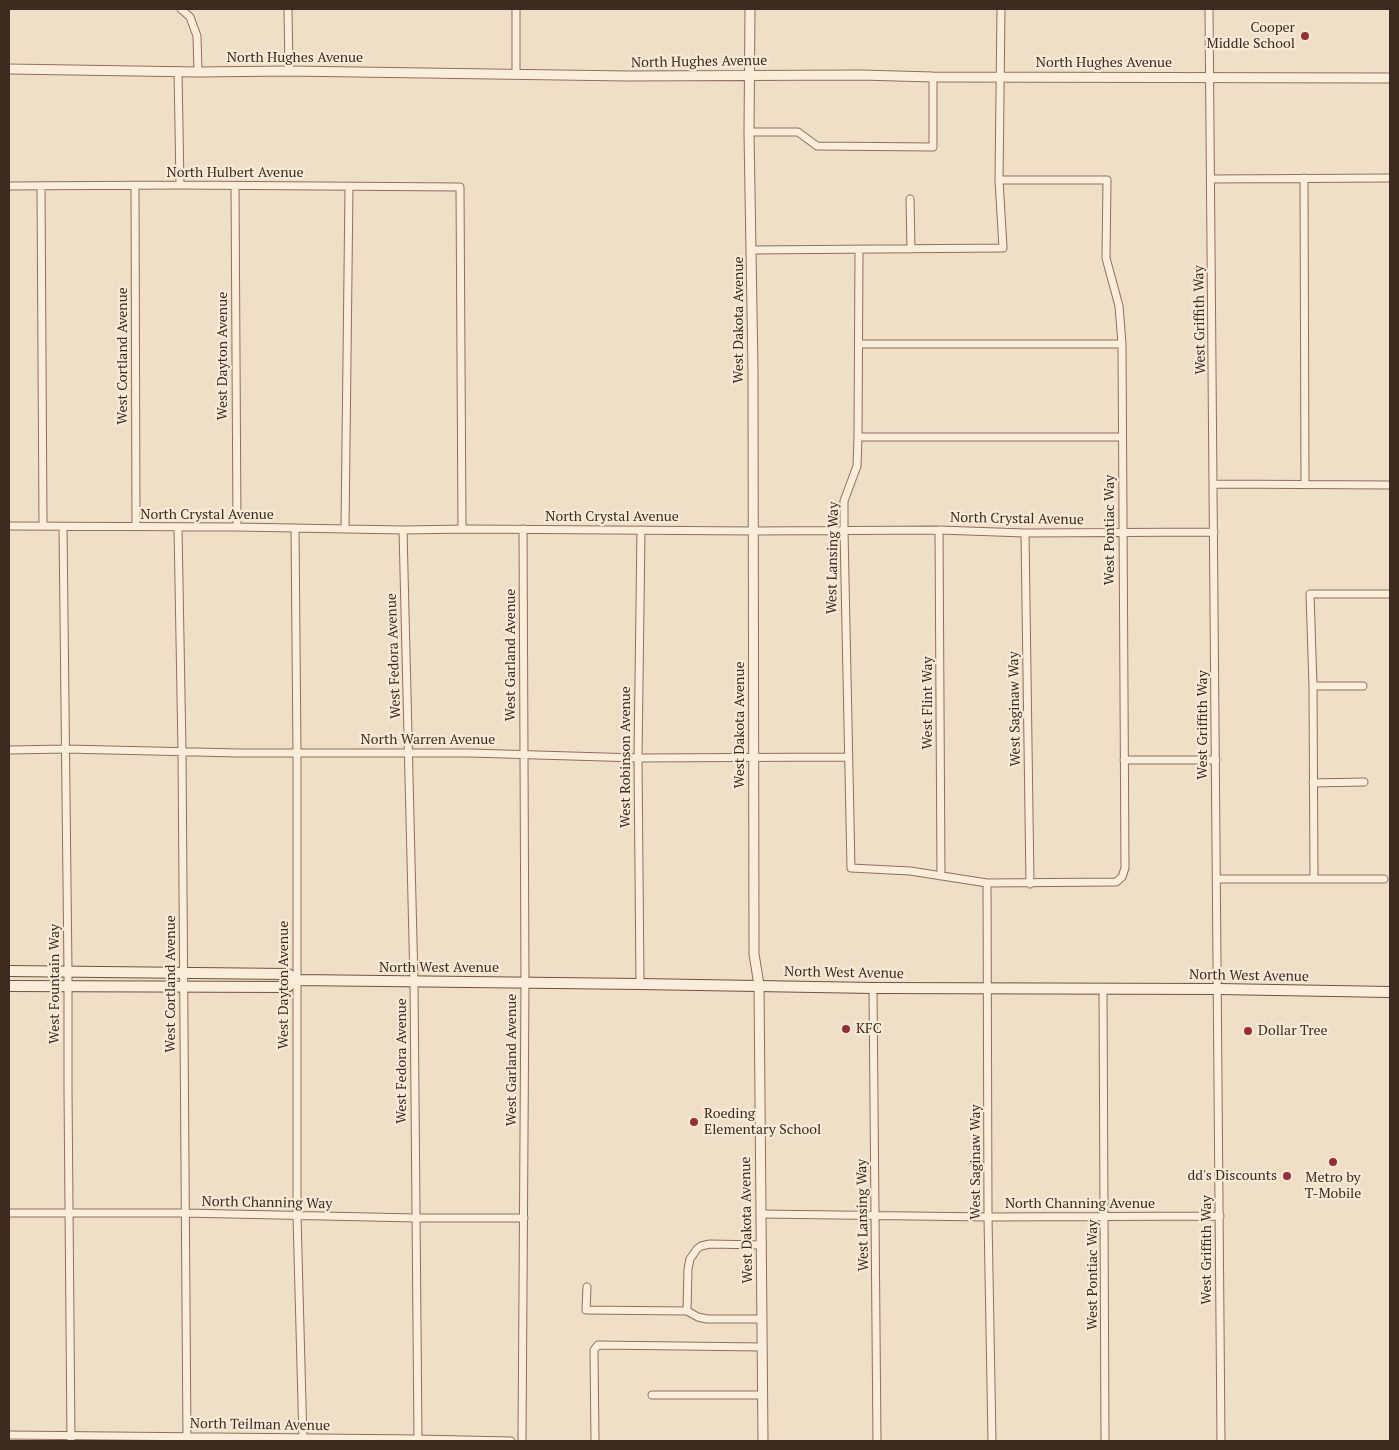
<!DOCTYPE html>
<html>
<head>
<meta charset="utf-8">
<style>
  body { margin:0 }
  #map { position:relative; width:1399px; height:1450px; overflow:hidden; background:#f0dfc7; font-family:"PT Serif",serif }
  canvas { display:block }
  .frame { position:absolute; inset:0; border:10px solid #3d2b20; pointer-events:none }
</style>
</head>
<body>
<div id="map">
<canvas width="1399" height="1450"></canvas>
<div class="frame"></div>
</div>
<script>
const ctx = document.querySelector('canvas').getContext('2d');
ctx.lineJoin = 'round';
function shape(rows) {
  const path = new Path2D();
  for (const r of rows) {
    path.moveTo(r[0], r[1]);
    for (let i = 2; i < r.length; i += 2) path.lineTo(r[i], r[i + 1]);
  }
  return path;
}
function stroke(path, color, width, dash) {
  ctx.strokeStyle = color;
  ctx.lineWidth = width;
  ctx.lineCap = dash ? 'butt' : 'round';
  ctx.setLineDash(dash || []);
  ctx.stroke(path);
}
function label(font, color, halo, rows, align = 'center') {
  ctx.font = font + ' "PT Serif",serif';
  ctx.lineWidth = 4.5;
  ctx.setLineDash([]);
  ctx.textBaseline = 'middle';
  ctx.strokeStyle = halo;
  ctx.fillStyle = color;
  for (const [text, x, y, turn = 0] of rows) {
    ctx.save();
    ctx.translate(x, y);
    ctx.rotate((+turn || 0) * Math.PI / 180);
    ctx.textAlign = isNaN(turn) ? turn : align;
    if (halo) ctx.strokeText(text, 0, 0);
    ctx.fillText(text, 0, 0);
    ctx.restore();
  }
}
const minor = shape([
  [181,9,190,17,197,36,198,72],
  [288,9,289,71],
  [516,9,516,74],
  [1209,9,1221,1441],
  [178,71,180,185],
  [749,132,798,132,817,146,933,147,933,77],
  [1304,178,1305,485],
  [1211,179,1390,178],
  [9,186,180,185,460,187,462,529],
  [41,186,43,526],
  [135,186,136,527],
  [235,186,237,527],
  [910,199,911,249],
  [752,250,1003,248,999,180,1001,9],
  [859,250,858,437,857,466,844,501,844,531,851,868,910,871,987,883,1116,882,1122,877,1125,868,1122,344,1119,306,1106,258,1107,180,999,180],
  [859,344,1122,344],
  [858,437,1122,437],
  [1214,484,1390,485],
  [9,526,237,527,403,530,467,529,754,531,939,530,1025,533,1214,532],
  [63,527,68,972,68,1090,71,1441],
  [178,527,182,751,187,1441],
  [295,528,297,753,297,1216,303,1441],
  [345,529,349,187],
  [403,530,414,982,418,1441],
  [939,530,941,876],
  [1025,533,1030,884],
  [1313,686,1363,686],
  [9,750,66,749,239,753,470,753,638,758,848,757],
  [1124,760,1216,760],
  [1313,783,1364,782],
  [1217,879,1384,879],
  [1314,879,1313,686,1310,594,1390,594],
  [987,883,988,1217,992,1441],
  [640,984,638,758,641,530],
  [873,988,877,1441],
  [1103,988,1105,1441],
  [9,1213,184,1213,416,1218,524,1218],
  [761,1214,988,1217,1220,1216],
  [587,1287,586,1310,687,1311,698,1317,707,1319,762,1319],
  [687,1311,688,1269,690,1259,697,1249,701,1246,710,1244,762,1245],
  [652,1395,762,1395],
  [9,1435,418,1439,511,1441],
  [522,1441,525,982,523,529],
  [595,1441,594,1350,598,1345,762,1347]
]);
const tertiary = shape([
  [750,9,749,132,753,370,754,954,759,985,763,1441],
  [9,69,198,72,289,71,627,76,861,75,933,77,1390,78]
]);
const secondary = shape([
  [9,971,288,974,297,980],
  [9,986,287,987,297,980,640,984,873,988,1218,989,1390,992]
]);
stroke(minor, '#8d705c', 9);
stroke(tertiary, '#8d705c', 11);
stroke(secondary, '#6f523f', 12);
stroke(minor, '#faeedb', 7);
stroke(tertiary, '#faeedb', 9);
stroke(secondary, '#faeedb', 10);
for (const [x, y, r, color] of [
  [1305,36,5,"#9e2a37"],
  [846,1029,5,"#9e2a37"],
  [1248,1031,5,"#9e2a37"],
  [694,1122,5,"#9e2a37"],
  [1333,1162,5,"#9e2a37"],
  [1287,1176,5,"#9e2a37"]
]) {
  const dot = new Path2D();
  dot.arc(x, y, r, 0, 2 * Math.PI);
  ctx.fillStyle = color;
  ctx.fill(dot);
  stroke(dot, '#f7ead7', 2);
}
label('14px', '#3d2b20', '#f7ead7', [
  ["Cooper",1295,28,"right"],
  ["Middle School",1295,44,"right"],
  ["KFC",856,1029],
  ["Dollar Tree",1258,1031],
  ["Roeding",704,1114],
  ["Elementary School",704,1130],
  ["dd's Discounts",1277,1176,"right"],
  ["Metro by",1333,1178,"center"],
  ["T-Mobile",1333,1194,"center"]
], 'left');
label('14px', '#3d2b20', '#f7ead7', [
  ["North Hughes Avenue",295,58],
  ["North Hughes Avenue",699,62,-1],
  ["North Hughes Avenue",1104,63],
  ["North Hulbert Avenue",235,173],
  ["West Dakota Avenue",739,320,-90],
  ["West Griffith Way",1200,320,-91],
  ["West Cortland Avenue",123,356,-90],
  ["West Dayton Avenue",223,356,-90],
  ["North Crystal Avenue",207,515],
  ["North Crystal Avenue",612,517],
  ["North Crystal Avenue",1017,519,1],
  ["West Pontiac Way",1110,530,-90],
  ["West Lansing Way",833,558,-89],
  ["West Garland Avenue",511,655,-90],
  ["West Fedora Avenue",394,656,-92],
  ["West Flint Way",928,703,-90],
  ["West Saginaw Way",1015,709,-91],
  ["West Dakota Avenue",740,725,-90],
  ["West Griffith Way",1203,725,-90],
  ["North Warren Avenue",428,740],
  ["West Robinson Avenue",626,757,-90],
  ["North West Avenue",439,968],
  ["North West Avenue",844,973,1],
  ["North West Avenue",1249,976,1],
  ["West Fountain Way",55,984,-90],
  ["West Cortland Avenue",171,984,-90],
  ["West Dayton Avenue",284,985,-90],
  ["West Garland Avenue",512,1060,-90],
  ["West Fedora Avenue",402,1061,-90],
  ["West Saginaw Way",976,1162,-90],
  ["North Channing Way",267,1203,1],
  ["North Channing Avenue",1080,1204],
  ["West Lansing Way",863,1215,-91],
  ["West Dakota Avenue",747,1220,-91],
  ["West Griffith Way",1207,1250,-90],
  ["West Pontiac Way",1093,1275,-90],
  ["North Teilman Avenue",260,1425,1]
]);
</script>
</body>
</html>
